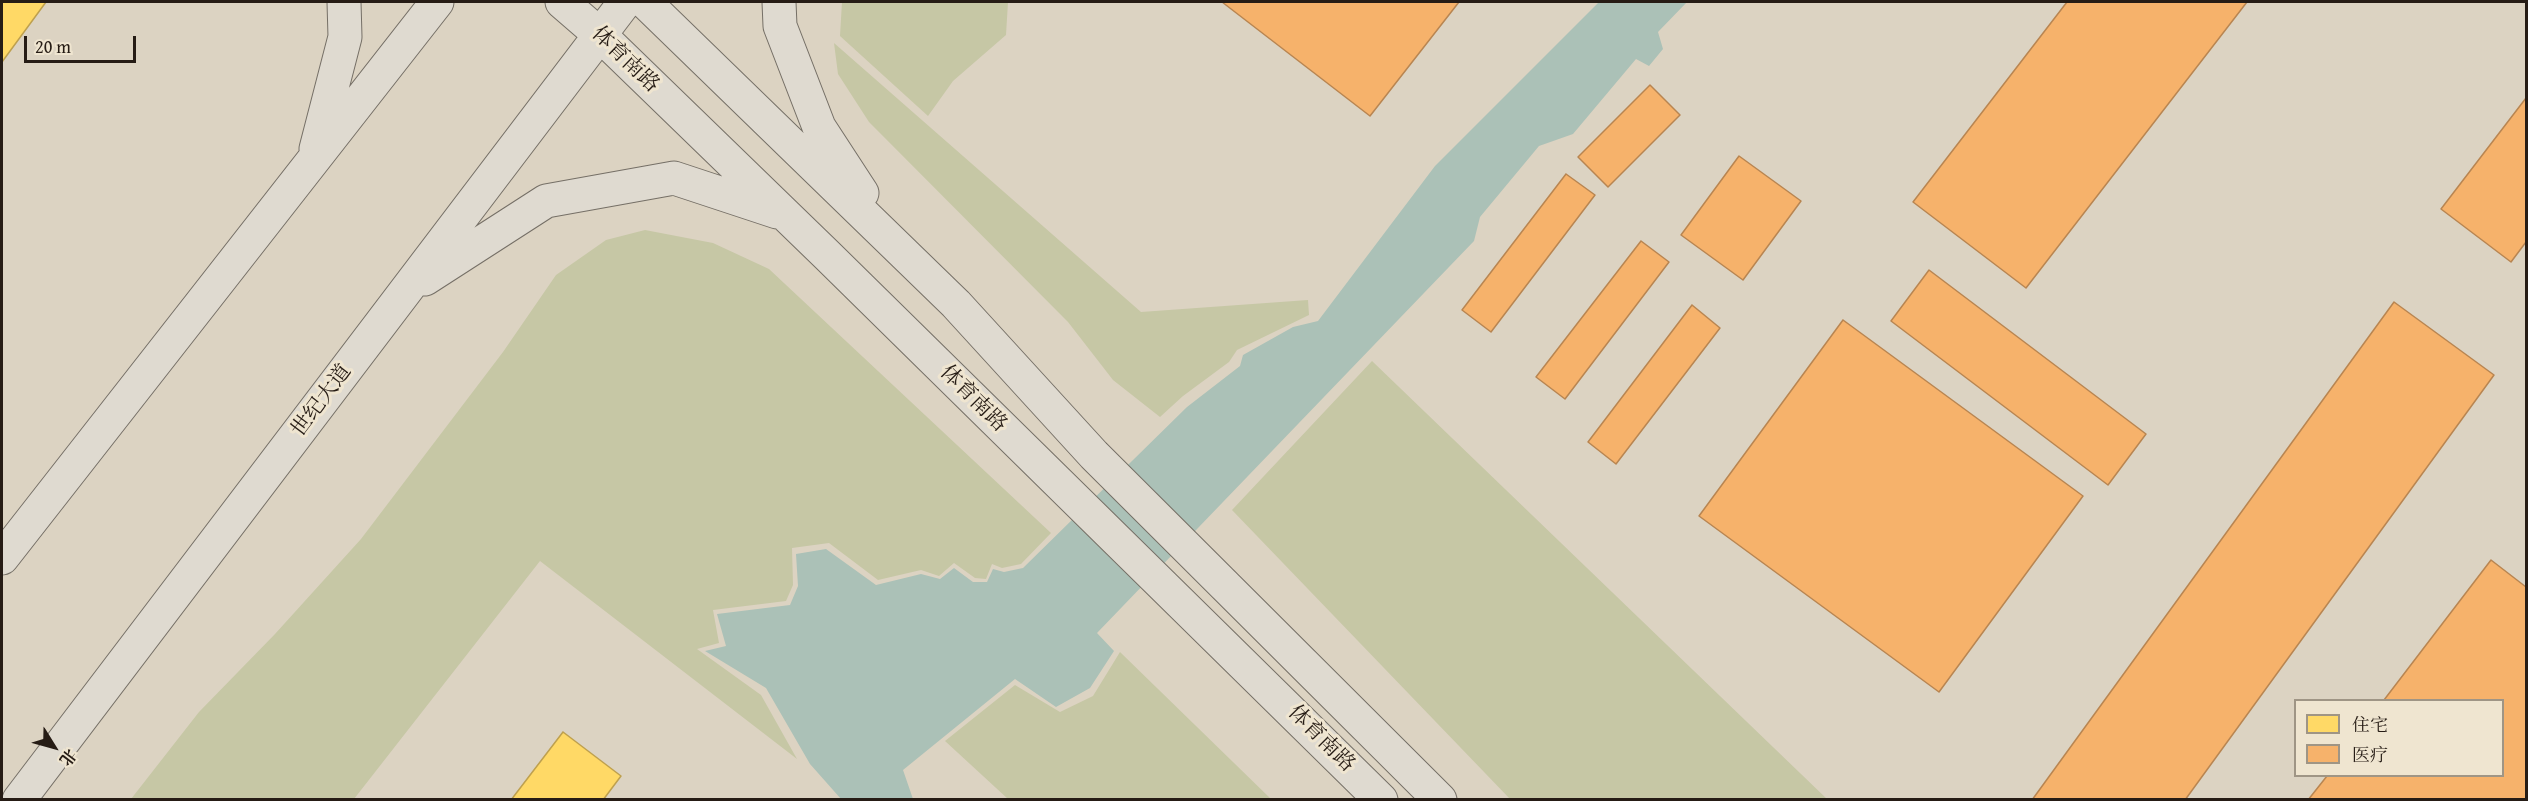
<!DOCTYPE html>
<html>
<head>
<meta charset="utf-8">
<style>
  body { margin:0 }
  #map { position:relative; width:2528px; height:801px; overflow:hidden; background:#dcd3c2; font-family:"Gentium Book Plus","Noto Serif SC",serif }
  canvas { display:block }
  .frame { position:absolute; inset:0; border:3px solid #261c15; pointer-events:none }
  .legend { position:absolute; left:2294px; top:699px; width:210px; height:78px; box-sizing:border-box; background:#efe5d0; border:2px solid #9f9585; margin:0; padding:8px 10px; list-style:none; font-size:18px; color:#261c15 }
  .legend li { display:flex; align-items:center; gap:12px; height:30px }
  .legend b { width:30px; border:2px solid #9f9585 }
  .north { position:absolute; left:24px; top:717px; width:60px; height:60px; -webkit-text-stroke:4px #efe5d0; paint-order:stroke; rotate:127deg; font-size:16px; font-weight:700; line-height:24px; text-align:center; color:#261c15 }
  .north::after { content:''; display:block; margin:auto; width:21px; height:27px; background:#261c15; clip-path:polygon(50% 0,100% 100%,50% 72%,0 100%) }
  .scale { position:absolute; left:24px; top:36px; width:112px; height:27px; box-sizing:border-box; border:3px solid #261c15; border-top:0; padding-left:8px; font-size:18px; line-height:21px; white-space:nowrap; color:#261c15; -webkit-text-stroke:4px #efe5d0; paint-order:stroke }
</style>
</head>
<body>
<div id="map">
<canvas width="2528" height="801"></canvas>
<div class="frame"></div>
<ul class="legend">
<li><b style="height:16px;background:#ffd966"></b>住宅</li>
<li><b style="height:16px;background:#f6b26b"></b>医疗</li>
</ul>
<div class="north">北</div>
<div class="scale">20 m</div>
</div>
<script>
const ctx = document.querySelector('canvas').getContext('2d');
ctx.lineJoin = 'round';
function paint(path, color) {
  ctx.fillStyle = color;
  ctx.fill(path, 'evenodd');
}
function shape(rows) {
  const path = new Path2D();
  for (const r of rows) {
    path.moveTo(r[0], r[1]);
    for (let i = 2; i < r.length; i += 2) path.lineTo(r[i], r[i + 1]);
  }
  return path;
}
function stroke(path, color, width, dash) {
  ctx.strokeStyle = color;
  ctx.lineWidth = width;
  ctx.lineCap = dash ? 'butt' : 'round';
  ctx.setLineDash(dash || []);
  ctx.stroke(path);
}
function label(font, color, halo, rows, align = 'center') {
  ctx.font = font + ' "Gentium Book Plus","Noto Serif SC",serif';
  ctx.lineWidth = 6;
  ctx.setLineDash([]);
  ctx.textBaseline = 'middle';
  ctx.strokeStyle = halo;
  ctx.fillStyle = color;
  for (const [text, x, y, turn = 0] of rows) {
    ctx.save();
    ctx.translate(x, y);
    ctx.rotate((+turn || 0) * Math.PI / 180);
    ctx.textAlign = isNaN(turn) ? turn : align;
    if (halo) ctx.strokeText(text, 0, 0);
    ctx.fillText(text, 0, 0);
    ctx.restore();
  }
}
paint(shape([
  [842,2,1008,2,1006,35,953,81,928,116,840,36],
  [834,43,1141,312,1308,300,1309,315,1237,350,1229,362,1183,396,1160,417,1113,380,1068,322,869,122,838,74],
  [645,230,713,243,769,269,1051,533,1021,564,1002,568,992,564,986,579,975,578,954,563,939,576,921,570,878,580,829,543,792,548,793,585,786,601,713,610,719,643,697,649,761,695,797,759,540,561,354,799,131,799,199,712,275,634,361,539,503,352,556,275,606,240],
  [1372,361,1827,799,1510,799,1232,510],
  [1120,652,1271,799,1008,799,945,741,1015,685,1060,712,1093,696]
]), '#c6c7a5');
paint(shape([
  [1599,2,1687,2,1658,32,1663,49,1649,66,1636,59,1573,134,1539,146,1480,217,1474,241,1097,633,1114,651,1090,688,1056,707,1015,679,903,770,913,799,841,799,810,764,766,688,705,651,726,646,717,614,790,605,798,586,796,554,826,549,876,585,921,574,940,579,954,568,973,582,987,582,993,569,1004,572,1023,568,1187,407,1240,366,1243,355,1293,327,1318,321,1435,166]
]), '#abc1b7');
const homes = shape([
  [2,2,46,2,2,62,2,2],
  [563,732,621,776,603,800,511,800,563,732]
]);
paint(homes, '#ffd966');
stroke(homes, '#bea04e', 1.5);
const health = shape([
  [1222,2,1459,2,1370,116,1222,2],
  [2067,2,2247,2,2026,288,1913,202,2067,2],
  [1650,85,1680,115,1608,187,1578,157,1650,85],
  [2526,98,2526,242,2511,262,2441,209,2526,98],
  [1739,156,1801,201,1743,280,1681,235,1739,156],
  [1566,174,1595,195,1491,332,1462,310,1566,174],
  [1641,241,1669,262,1565,399,1536,377,1641,241],
  [1929,270,2146,434,2108,485,1891,321,1929,270],
  [2394,302,2494,375,2185,800,2032,800,2394,302],
  [1692,305,1720,328,1616,464,1588,442,1692,305],
  [1843,320,2083,496,1939,692,1699,516,1843,320],
  [2491,560,2526,587,2526,800,2308,800,2327,776,2502,776,2502,700,2384,700,2491,560]
]);
paint(health, '#f6b26b');
stroke(health, '#b88551', 1.5);
const major = shape([
  [562,2,599,34,828,256,1381,800],
  [645,2,956,304,1094,455,1440,800],
  [779,2,780,26,819,127,862,193],
  [316,149,345,37,344,2],
  [425,279,546,201,674,178,777,212],
  [2,558,437,2],
  [19,800,625,2]
]);
stroke(major, '#756f66', 35);
stroke(major, '#dfdad0', 33);
label('21px', '#261c15', '#efe5d0', [
  ["体育南路",625,60,44],
  ["体育南路",973,399,45],
  ["世纪大道",322,401,-53],
  ["体育南路",1321,739,45]
]);
</script>
</body>
</html>
